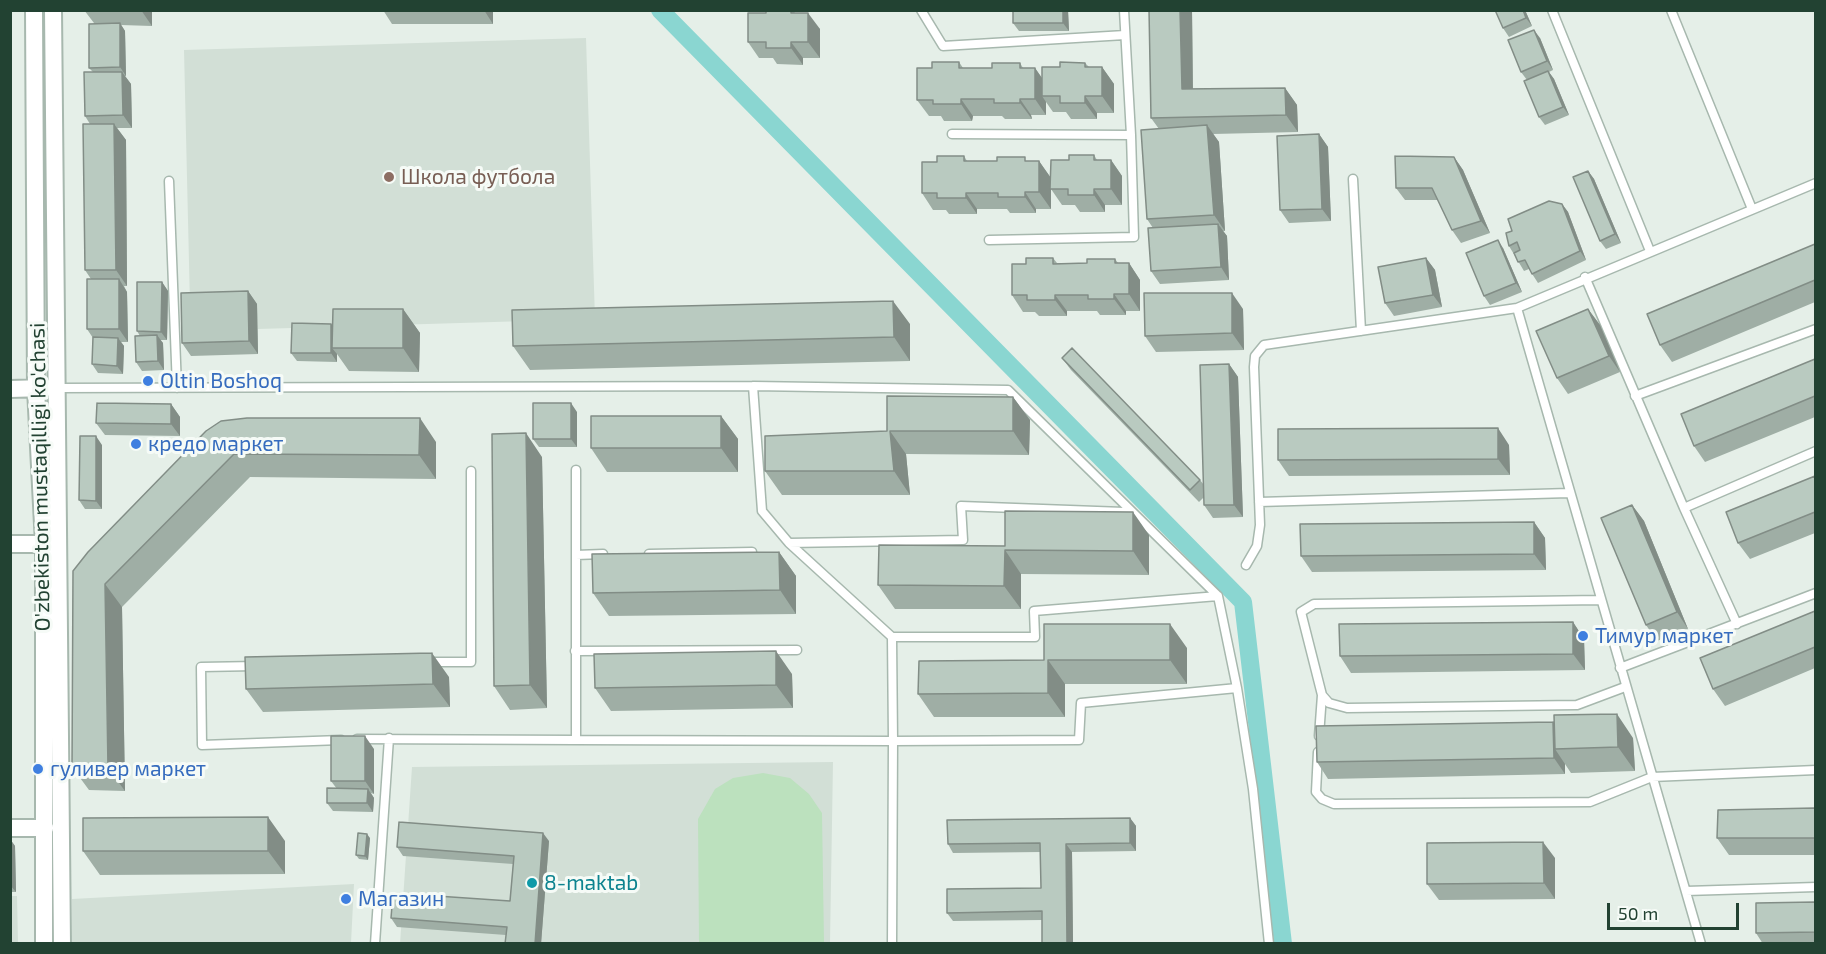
<!DOCTYPE html>
<html>
<head>
<meta charset="utf-8">
<style>
  body { margin:0 }
  #map { position:relative; width:1826px; height:954px; overflow:hidden; background:#e5efe8; font-family:"Exo 2",sans-serif }
  canvas { display:block }
  .frame { position:absolute; inset:0; border:12px solid #224232; pointer-events:none }
  .scale { position:absolute; left:1607px; top:903px; width:132px; height:27px; box-sizing:border-box; border:3px solid #224232; border-top:0; padding-left:8px; font-size:18px; line-height:21px; white-space:nowrap; color:#224232; -webkit-text-stroke:4px #f6fbf7; paint-order:stroke }
</style>
</head>
<body>
<div id="map">
<canvas width="1826" height="954"></canvas>
<div class="frame"></div>
<div class="scale">50 m</div>
</div>
<script>
const ctx = document.querySelector('canvas').getContext('2d');
ctx.lineJoin = 'round';
function paint(path, color) {
  ctx.fillStyle = color;
  ctx.fill(path, 'evenodd');
}
function shape(rows) {
  const path = new Path2D();
  for (const r of rows) {
    path.moveTo(r[0], r[1]);
    for (let i = 2; i < r.length; i += 2) path.lineTo(r[i], r[i + 1]);
  }
  return path;
}
function stroke(path, color, width, dash) {
  ctx.strokeStyle = color;
  ctx.lineWidth = width;
  ctx.lineCap = dash ? 'butt' : 'round';
  ctx.setLineDash(dash || []);
  ctx.stroke(path);
}
function label(font, color, halo, rows, align = 'center') {
  ctx.font = font + ' "Exo 2",sans-serif';
  ctx.lineWidth = 6;
  ctx.setLineDash([]);
  ctx.textBaseline = 'middle';
  ctx.strokeStyle = halo;
  ctx.fillStyle = color;
  for (const [text, x, y, turn = 0] of rows) {
    ctx.save();
    ctx.translate(x, y);
    ctx.rotate((+turn || 0) * Math.PI / 180);
    ctx.textAlign = isNaN(turn) ? turn : align;
    if (halo) ctx.strokeText(text, 0, 0);
    ctx.fillText(text, 0, 0);
    ctx.restore();
  }
}
paint(shape([
  [586,38,595,319,258,329,256,304,190,305,184,50],
  [833,762,830,943,400,944,412,767],
  [354,884,351,943,72,943,72,899],
  [10,896,17,896,18,943,11,943]
]), '#d2dfd6');
paint(shape([
  [763,773,790,778,809,794,822,813,824,943,699,943,698,819,715,789,733,778]
]), '#bce1be');
stroke(shape([
  [660,10,1243,602,1283,944]
]), '#8ad6d1', 18);
const service = shape([
  [921,10,943,46,1125,35],
  [1552,10,1650,251],
  [1671,10,1752,209],
  [952,134,1131,135],
  [1353,179,1361,331],
  [169,181,177,388],
  [989,240,1134,237,1131,135,1124,10],
  [1585,277,1684,508,1737,624],
  [1517,308,1701,944],
  [57,388,753,386],
  [1635,396,1816,329],
  [576,470,576,740,893,741,892,637,1035,637,1034,611,1218,596],
  [1259,502,1569,493],
  [1684,508,1816,451],
  [789,543,762,511,753,386,1008,390,1218,596,1237,688,1253,789,1269,944],
  [649,554,752,552],
  [576,555,603,554],
  [1246,565,1257,546,1260,525,1254,367,1255,356,1264,345,1517,308,1816,183],
  [1600,600,1314,604,1301,612,1322,695,1329,703,1347,708,1577,705,1625,687],
  [892,637,789,543,963,540,961,506,1124,512],
  [575,651,797,650],
  [428,662,471,662,471,471],
  [256,666,201,667,202,745,341,740],
  [1620,668,1816,593],
  [1319,736,1322,695],
  [357,739,576,740],
  [1318,752,1316,792,1322,799,1334,804,1590,802,1652,777,1816,770],
  [1686,891,1816,887],
  [375,944,389,738],
  [892,944,893,741,1079,740,1081,703,1237,688]
]);
const minor = shape([
  [34,10,36,389,44,544,44,944],
  [53,10,62,944],
  [10,389,46,388],
  [10,544,44,544],
  [10,828,45,828]
]);
stroke(service, '#a7b8ae', 11);
stroke(minor, '#a7b8ae', 20);
stroke(service, '#fff', 8);
stroke(minor, '#fff', 16);
paint(shape([
  [84,10,152,10,152,26,121,25,125,31,126,76,125,76,131,84,132,128,117,128,126,140,127,286,124,286,127,292,128,342,121,342,124,346,123,374,98,373,92,364,93,338,87,329,91,279,85,270,90,124,85,116,93,72,89,68,94,23],
  [383,10,493,10,493,24,392,24],
  [766,10,793,10,795,13,820,29,820,58,803,58,803,65,777,64,773,58,759,58,748,42,766,13],
  [1068,10,1069,31,1019,31,1013,23],
  [1149,10,1192,10,1193,89,1285,88,1297,105,1298,132,1213,134,1219,142,1225,231,1223,231,1227,236,1229,280,1160,284,1151,271,1153,228,1147,219,1159,129,1151,118],
  [1525,10,1532,26,1509,37,1503,28],
  [1540,38,1553,70,1549,72,1554,79,1569,115,1545,125,1539,117,1527,80,1521,72],
  [959,62,963,68,992,68,1020,63,1023,68,1035,68,1042,78,1060,67,1085,63,1089,67,1102,67,1114,84,1114,113,1097,113,1097,119,1071,119,1066,112,1053,112,1046,102,1046,115,1031,115,1032,119,1005,119,1002,116,973,116,972,121,944,121,941,116,929,116,917,100,932,68],
  [1319,134,1328,147,1331,221,1289,223,1280,210],
  [1094,155,1097,160,1111,160,1122,176,1122,205,1105,205,1105,212,1080,212,1075,205,1062,205,1051,189,1051,209,1036,209,1036,213,1010,213,1007,209,977,209,977,214,949,214,946,210,933,210,922,193,937,162,964,156,967,161,1039,161,1050,177,1069,160],
  [1454,157,1463,170,1490,233,1461,243,1452,230,1438,200,1405,200,1396,188],
  [1588,171,1594,179,1621,243,1606,249,1600,241],
  [1562,204,1568,212,1586,260,1538,283,1529,269,1524,271,1509,246,1512,231],
  [1815,244,1815,302,1672,362,1660,345],
  [1503,248,1522,292,1490,305,1484,296],
  [1053,258,1057,263,1087,263,1115,259,1118,263,1129,263,1140,280,1140,311,1126,311,1126,315,1100,315,1097,311,1067,311,1067,316,1039,316,1035,312,1023,312,1012,295,1026,264],
  [1426,258,1435,270,1442,307,1394,316,1385,303],
  [162,282,168,291,167,340,160,340,163,343,164,370,142,371,136,362,140,336,137,331],
  [248,291,257,304,258,354,191,356,182,343],
  [403,309,420,333,419,372,349,371,337,354,337,362,297,361,291,353,333,326],
  [1243,309,1244,350,1156,352,1145,336],
  [1588,309,1600,325,1620,372,1568,394,1557,378],
  [910,324,910,361,530,370,513,346],
  [1062,358,1200,480,1204,485,1229,364,1238,377,1243,517,1213,518,1204,505,1204,497,1199,502,1071,370],
  [1815,359,1815,417,1705,462,1694,446],
  [1013,397,1030,420,1029,455,906,454,910,495,782,495,765,471,887,431],
  [171,404,180,417,180,436,105,435,96,423],
  [577,412,577,447,539,447,533,439],
  [721,416,738,439,738,472,607,472,591,448],
  [206,431,436,442,436,479,250,477,122,607,125,791,89,790,72,767,73,571],
  [102,445,102,509,85,509,79,500],
  [1509,445,1510,475,1289,476,1278,460],
  [542,457,547,708,510,710,494,686],
  [1815,476,1815,533,1750,559,1738,543],
  [1632,505,1644,521,1688,629,1657,641,1646,625],
  [1534,522,1545,538,1546,570,1312,572,1301,556],
  [1149,535,1149,575,1021,574,1021,609,895,609,878,585,1005,546],
  [779,552,796,576,796,614,609,616,593,593],
  [1815,611,1815,668,1725,706,1713,689],
  [1573,622,1584,639,1585,670,1351,673,1340,656],
  [1187,648,1187,684,1065,684,1065,717,934,717,918,694,1044,660],
  [792,674,793,708,611,711,595,688],
  [449,677,450,707,263,712,246,689],
  [1633,738,1635,771,1571,773,1565,764,1565,774,1328,779,1317,762],
  [374,749,374,794,371,793,374,798,373,812,333,811,327,803,337,789,331,781],
  [1815,808,1815,855,1729,855,1717,838],
  [1130,818,1136,826,1136,851,1072,852,1073,944,1042,944,1042,920,953,921,947,913,1041,888,1041,852,953,853,948,844],
  [370,838,368,860,359,859,356,855],
  [10,839,15,846,16,892,10,892],
  [285,841,285,874,100,875,83,851],
  [549,841,541,944,505,944,506,935,397,927,391,918,510,901,513,864,403,856,397,847],
  [1555,858,1555,899,1439,900,1427,884],
  [1815,902,1815,944,1763,944,1756,933]
]), '#9faea5');
paint(shape([
  [141,10,152,10,152,26],
  [484,10,493,10,493,24],
  [1063,10,1068,10,1069,31,1063,23],
  [1180,10,1192,10,1193,105,1182,89],
  [1523,10,1525,10,1532,26,1526,18],
  [808,13,820,29,820,58,808,42],
  [120,23,125,31,126,76,120,67],
  [1534,30,1540,38,1553,70,1547,61],
  [791,42,803,58,803,65,791,48],
  [1102,67,1114,84,1114,113,1102,96],
  [1035,68,1046,84,1042,96,1046,102,1046,115,1035,99],
  [1548,71,1554,79,1569,115,1563,107],
  [122,72,131,84,132,128,123,115],
  [1285,88,1297,105,1298,132,1286,115],
  [1085,96,1097,113,1097,119,1085,103],
  [961,99,973,116,972,121,961,104],
  [1020,99,1031,115,1032,119,1020,103],
  [114,124,126,140,127,286,116,270],
  [1207,125,1219,142,1225,231,1214,215],
  [1319,134,1328,147,1331,221,1322,209],
  [10,156,12,157,12,209,10,207],
  [1454,157,1463,170,1490,233,1481,221],
  [1111,160,1122,176,1122,205,1111,189],
  [1039,161,1051,178,1051,209,1039,192],
  [1588,171,1594,179,1621,243,1615,234],
  [1094,189,1105,205,1105,212,1094,195],
  [1025,192,1036,209,1036,213,1025,197],
  [966,193,977,209,977,214,966,198],
  [1562,204,1568,212,1586,260,1580,251],
  [1218,224,1227,236,1229,280,1221,267],
  [1498,240,1503,248,1522,292,1516,283],
  [1426,258,1435,270,1442,307,1433,295],
  [1129,263,1140,280,1140,311,1129,294],
  [119,279,127,292,128,342,119,329],
  [162,282,168,291,167,340,161,332],
  [248,291,257,304,258,354,249,341],
  [1232,293,1243,309,1244,350,1232,333],
  [1114,294,1126,311,1126,315,1114,299],
  [1055,295,1067,311,1067,316,1055,300],
  [893,301,910,324,910,361,894,337],
  [403,309,420,333,419,372,403,348],
  [1588,309,1600,325,1620,372,1609,356],
  [331,324,337,332,332,348,337,354,337,362,331,353],
  [157,335,163,343,164,370,158,361],
  [118,338,124,346,123,374,117,366],
  [1229,364,1238,377,1243,517,1234,505],
  [1013,397,1030,420,1029,455,1013,431],
  [571,403,577,412,577,447,571,439],
  [171,404,180,417,180,436,171,424],
  [721,416,738,439,738,472,721,448],
  [420,418,436,442,436,479,419,455],
  [1498,428,1509,445,1510,475,1498,459],
  [890,431,906,454,910,495,894,471],
  [526,433,542,457,547,708,530,685],
  [96,436,102,445,102,509,96,501],
  [1632,505,1644,521,1688,629,1677,612],
  [1133,512,1149,535,1149,575,1133,551],
  [1534,522,1545,538,1546,570,1534,554],
  [1005,550,1021,574,1021,609,1004,586],
  [779,552,796,576,796,614,780,590],
  [105,584,122,607,125,791,108,768],
  [1573,622,1584,639,1585,670,1573,654],
  [1170,624,1187,648,1187,684,1170,660],
  [776,651,792,674,793,708,776,685],
  [432,653,449,677,450,707,433,684],
  [1048,660,1065,684,1065,717,1048,693],
  [1617,714,1633,738,1635,771,1618,747],
  [1553,722,1555,749,1565,764,1565,774,1554,758],
  [365,736,374,749,374,794,365,781],
  [368,789,374,798,373,812,367,803],
  [268,817,285,841,285,874,268,851],
  [1130,818,1136,826,1136,851,1130,843],
  [543,833,549,841,541,944,535,944],
  [367,834,370,838,368,860,365,856],
  [10,839,15,846,16,892,10,885],
  [1543,842,1555,858,1555,899,1544,883],
  [1066,844,1072,852,1073,944,1067,944]
]), '#828d86');
const building = shape([
  [766,10,791,10,791,13,808,13,808,42,791,42,791,48,766,48,766,42,748,42,748,13,766,13,766,10],
  [1013,10,1063,10,1063,23,1013,23,1013,10],
  [1149,10,1180,10,1182,89,1285,88,1286,115,1151,118,1149,10],
  [1495,10,1523,10,1526,18,1503,28,1495,10],
  [120,23,120,67,89,68,89,24,120,23],
  [1534,30,1547,61,1521,72,1508,40,1534,30],
  [932,62,959,62,959,68,992,68,992,63,1020,63,1020,68,1035,68,1035,99,1020,99,1020,103,994,103,994,99,961,99,961,104,933,104,933,100,917,100,917,68,932,68,932,62],
  [1060,62,1085,63,1085,67,1102,67,1102,96,1085,96,1085,103,1060,103,1060,96,1042,96,1042,67,1060,67,1060,62],
  [1548,71,1563,107,1539,117,1524,81,1548,71],
  [84,72,122,72,123,115,85,116,84,72],
  [83,124,114,124,116,270,85,270,83,124],
  [1207,125,1214,215,1147,219,1141,130,1207,125],
  [1319,134,1322,209,1280,210,1277,136,1319,134],
  [1069,155,1094,155,1094,160,1111,160,1111,189,1094,189,1094,195,1068,195,1068,189,1050,189,1051,160,1069,160,1069,155],
  [937,156,964,156,964,161,997,161,997,157,1025,157,1025,161,1039,161,1039,192,1025,192,1025,197,998,197,998,193,966,193,966,198,937,198,937,193,922,193,922,162,937,162,937,156],
  [1395,156,1454,157,1481,221,1452,230,1432,188,1396,188,1395,156],
  [1588,171,1615,234,1600,241,1573,177,1588,171],
  [1549,201,1562,204,1580,251,1532,274,1525,260,1518,262,1514,253,1520,250,1517,242,1509,246,1506,233,1512,231,1508,219,1549,201],
  [1218,224,1221,267,1151,271,1148,228,1218,224],
  [1498,240,1516,283,1484,296,1466,253,1498,240],
  [1815,244,1815,280,1660,345,1647,314,1815,244],
  [1026,258,1053,258,1053,264,1087,263,1087,259,1115,259,1115,263,1129,263,1129,294,1114,294,1114,299,1088,299,1088,295,1055,295,1055,300,1027,300,1027,295,1012,295,1012,264,1026,264,1026,258],
  [1426,258,1433,295,1385,303,1378,267,1426,258],
  [87,279,119,279,119,329,87,329,87,279],
  [137,282,162,282,161,332,137,331,137,282],
  [248,291,249,341,182,343,181,293,248,291],
  [1144,293,1232,293,1232,333,1145,336,1144,293],
  [893,301,894,337,513,346,512,310,893,301],
  [333,309,403,309,403,348,332,348,333,309],
  [1588,309,1609,356,1557,378,1536,331,1588,309],
  [292,323,331,324,331,353,291,353,292,323],
  [157,335,158,361,136,362,135,336,157,335],
  [93,337,118,338,117,366,92,364,93,337],
  [1072,348,1200,480,1190,490,1062,358,1072,348],
  [1815,359,1815,396,1694,446,1681,414,1815,359],
  [1229,364,1234,505,1204,505,1200,365,1229,364],
  [887,396,1013,397,1013,431,890,431,894,471,765,471,765,436,887,431,887,396],
  [97,403,171,404,171,424,96,423,97,403],
  [533,403,571,403,571,439,533,439,533,403],
  [591,416,721,416,721,448,591,448,591,416],
  [247,418,420,418,419,455,234,454,105,584,108,768,72,767,73,571,88,552,206,431,221,421,247,418],
  [1498,428,1498,459,1278,460,1278,429,1498,428],
  [526,433,530,685,494,686,492,434,526,433],
  [80,436,96,436,96,501,79,500,80,436],
  [1815,476,1815,512,1738,543,1726,512,1815,476],
  [1632,505,1677,612,1646,625,1601,518,1632,505],
  [1005,511,1133,512,1133,551,1005,550,1004,586,878,585,879,545,1005,546,1005,511],
  [1534,522,1534,554,1301,556,1300,524,1534,522],
  [779,552,780,590,593,593,592,554,779,552],
  [1815,611,1815,647,1713,689,1700,658,1815,611],
  [1573,622,1573,654,1340,656,1339,624,1573,622],
  [1044,624,1170,624,1170,660,1048,660,1048,693,918,694,919,661,1044,660,1044,624],
  [776,651,776,685,595,688,594,654,776,651],
  [432,653,433,684,246,689,245,657,432,653],
  [1617,714,1618,747,1555,749,1554,715,1617,714],
  [1553,722,1554,758,1317,762,1316,726,1553,722],
  [331,736,365,736,365,781,331,781,331,736],
  [327,788,368,789,367,803,327,803,327,788],
  [1815,808,1815,838,1717,838,1718,810,1815,808],
  [268,817,268,851,83,851,83,818,268,817],
  [1130,818,1130,843,1066,844,1067,944,1042,944,1042,911,947,913,947,889,1041,888,1040,843,948,844,947,820,1130,818],
  [399,822,543,833,535,944,505,944,507,927,391,918,393,893,510,901,514,856,397,847,399,822],
  [358,833,367,834,365,856,356,855,358,833],
  [1543,842,1544,883,1427,884,1427,843,1543,842],
  [1815,902,1815,932,1756,933,1756,903,1815,902]
]);
paint(building, '#b9cac0');
stroke(building, '#828d86', 1.5);
for (const [x, y, r, color] of [
  [389,177,6,"#8d6e63"],
  [148,381,6,"#3f7fe0"],
  [136,444,6,"#3f7fe0"],
  [1583,636,6,"#3f7fe0"],
  [38,769,6,"#3f7fe0"],
  [532,883,6,"#0f9aa8"],
  [346,899,6,"#3f7fe0"]
]) {
  const dot = new Path2D();
  dot.arc(x, y, r, 0, 2 * Math.PI);
  ctx.fillStyle = color;
  ctx.fill(dot);
  stroke(dot, '#f6fbf7', 2);
}
label('21px', '#785e54', '#f6fbf7', [
  ["Школа футбола",401,177]
], 'left');
label('21px', '#366cbe', '#f6fbf7', [
  ["Oltin Boshoq",160,381],
  ["кредо маркет",148,444],
  ["Тимур маркет",1595,636],
  ["гуливер маркет",50,769],
  ["Магазин",358,899]
], 'left');
label('21px', '#224232', '#f6fbf7', [
  ["O'zbekiston mustaqilligi ko'chasi",40,477,-91]
]);
label('21px', '#0d838f', '#f6fbf7', [
  ["8-maktab",544,883]
], 'left');
</script>
</body>
</html>
